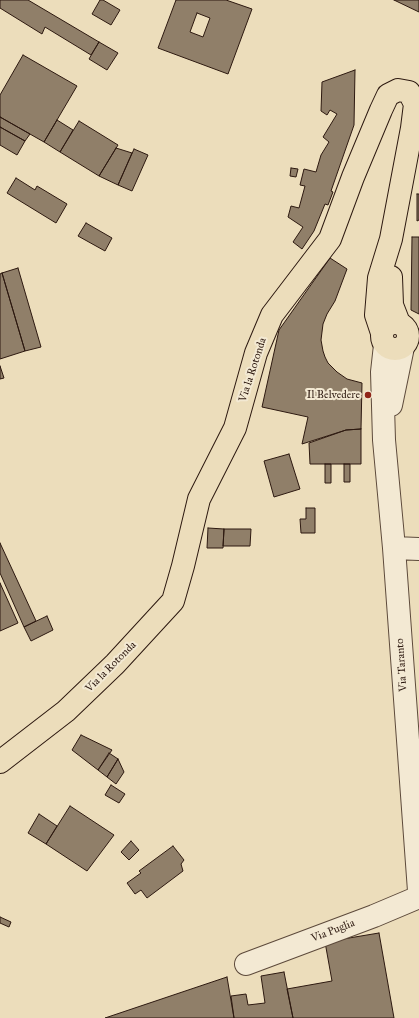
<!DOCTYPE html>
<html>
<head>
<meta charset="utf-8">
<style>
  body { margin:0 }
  canvas { display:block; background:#ecddbb }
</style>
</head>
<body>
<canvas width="419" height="1018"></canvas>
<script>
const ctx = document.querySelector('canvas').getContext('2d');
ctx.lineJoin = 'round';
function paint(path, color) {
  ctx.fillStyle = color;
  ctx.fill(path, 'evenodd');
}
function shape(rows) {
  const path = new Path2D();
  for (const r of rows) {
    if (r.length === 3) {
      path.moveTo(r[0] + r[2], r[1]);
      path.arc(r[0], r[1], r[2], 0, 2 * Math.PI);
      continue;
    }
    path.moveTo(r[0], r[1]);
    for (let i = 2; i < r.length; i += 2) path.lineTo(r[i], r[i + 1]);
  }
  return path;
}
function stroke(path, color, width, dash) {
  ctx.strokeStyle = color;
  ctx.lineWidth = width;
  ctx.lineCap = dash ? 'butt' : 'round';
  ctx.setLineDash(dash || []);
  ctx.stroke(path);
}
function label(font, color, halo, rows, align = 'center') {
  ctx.font = font + ' "IM FELL Great Primer",serif';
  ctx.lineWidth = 4;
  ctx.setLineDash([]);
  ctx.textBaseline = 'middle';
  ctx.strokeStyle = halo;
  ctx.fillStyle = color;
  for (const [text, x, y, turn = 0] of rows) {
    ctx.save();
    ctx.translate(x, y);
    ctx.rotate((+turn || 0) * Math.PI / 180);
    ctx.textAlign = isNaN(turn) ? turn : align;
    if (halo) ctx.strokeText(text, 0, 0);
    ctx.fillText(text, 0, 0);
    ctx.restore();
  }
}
const building = shape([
  [0,0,28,0,99,42,91,55,45,27,42,34,0,8,0,0],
  [100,0,103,0,120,10,111,25,92,14,100,0],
  [176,0,226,0,252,9,228,74,158,48,176,0],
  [197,13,210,18,203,37,190,32,197,13],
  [394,0,419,0,419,12,394,0],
  [99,42,118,53,107,70,89,59,99,42],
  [23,55,77,86,44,142,0,117,0,95,23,55],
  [355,70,354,125,331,191,333,192,328,205,325,204,314,231,302,249,293,242,303,227,288,217,291,206,299,208,305,186,300,185,304,169,316,172,321,155,329,142,323,137,337,114,330,110,327,115,321,111,322,82,355,70],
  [0,117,30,134,25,141,0,127,0,117],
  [57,120,73,130,60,152,44,142,57,120],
  [79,121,118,145,99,176,60,152,79,121],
  [0,127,25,141,17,155,0,145,0,127],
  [116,148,132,153,118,185,99,176,116,148],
  [134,149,148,155,132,191,118,185,134,149],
  [291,168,298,169,296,177,290,176,291,168],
  [16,178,35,190,37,186,67,204,56,223,7,193,16,178],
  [417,194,419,194,419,220,417,221,417,194],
  [86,223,112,238,105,251,78,236,86,223],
  [412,237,419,237,419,314,411,310,412,237],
  [330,258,347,269,335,301,327,314,323,324,321,340,323,351,325,357,328,363,337,372,347,379,362,383,361,429,346,430,302,444,308,417,262,407,279,330,330,258],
  [18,268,41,347,25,351,2,273,18,268],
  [2,273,25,351,0,359,0,274,2,273],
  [0,366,4,378,0,379,0,366],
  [361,429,361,464,310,464,309,443,346,430,361,429],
  [289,454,300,489,274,497,264,461,289,454],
  [325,464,331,464,331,483,325,483,325,464],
  [344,464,350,464,350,482,344,482,344,464],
  [306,508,315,508,315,533,301,533,300,519,306,519,306,508],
  [208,528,224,529,223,548,207,548,208,528],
  [224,529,251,529,250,546,223,546,224,529],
  [0,543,36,621,24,627,0,573,0,543],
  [0,583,18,623,0,631,0,583],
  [47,616,53,630,31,641,24,627,47,616],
  [81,735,112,750,98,770,72,750,81,735],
  [109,753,118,759,107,777,98,770,109,753],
  [118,759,124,772,116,784,107,777,118,759],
  [111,785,125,794,119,803,105,795,111,785],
  [70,806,114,835,87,871,46,844,70,806],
  [39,814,57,826,46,844,28,833,39,814],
  [131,841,139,850,129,860,121,852,131,841],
  [173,846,184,860,181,864,183,871,147,898,141,890,135,894,127,883,141,873,139,871,173,846],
  [0,917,11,922,9,927,0,923,0,917],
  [379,933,394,1018,293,1018,287,989,332,981,325,942,379,933],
  [284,972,293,1018,234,1018,231,996,246,994,248,1005,265,1003,261,976,284,972],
  [227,977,234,1018,105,1018,227,977]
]);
paint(building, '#907f69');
stroke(building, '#2d1910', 1);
const minor = shape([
  [385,345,382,372,384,440,394,548,419,891],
  [391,405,403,347],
  [394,548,419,549],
  [246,964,374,916,419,897]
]);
const major = shape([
  [391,277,392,305,399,323],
  [395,336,13],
  [0,762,66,711,115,664,173,601,183,566,199,499,235,428,256,353,272,315,330,239,353,177,381,110,388,95,398,90,409,92,415,104,412,128,391,239,379,278,376,315,382,333]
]);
stroke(minor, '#5d4a3b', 24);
stroke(major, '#2d1910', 24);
stroke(minor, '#f3e9d3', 22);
stroke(major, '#ecddbb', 22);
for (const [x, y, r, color] of [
  [368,395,4,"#8f2418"]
]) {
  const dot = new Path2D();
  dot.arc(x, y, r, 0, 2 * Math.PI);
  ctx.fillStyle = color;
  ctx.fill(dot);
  stroke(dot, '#f3e9d3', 1.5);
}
label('11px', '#2d1910', '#f3e9d3', [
  ["Via la Rotonda",253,370,-72],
  ["Via Taranto",402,665,-94],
  ["Via la Rotonda",111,667,-45],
  ["Via Puglia",333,931,-21]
]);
label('11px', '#2d1910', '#f3e9d3', [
  ["Il Belvedere",360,395]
], 'right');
</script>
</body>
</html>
